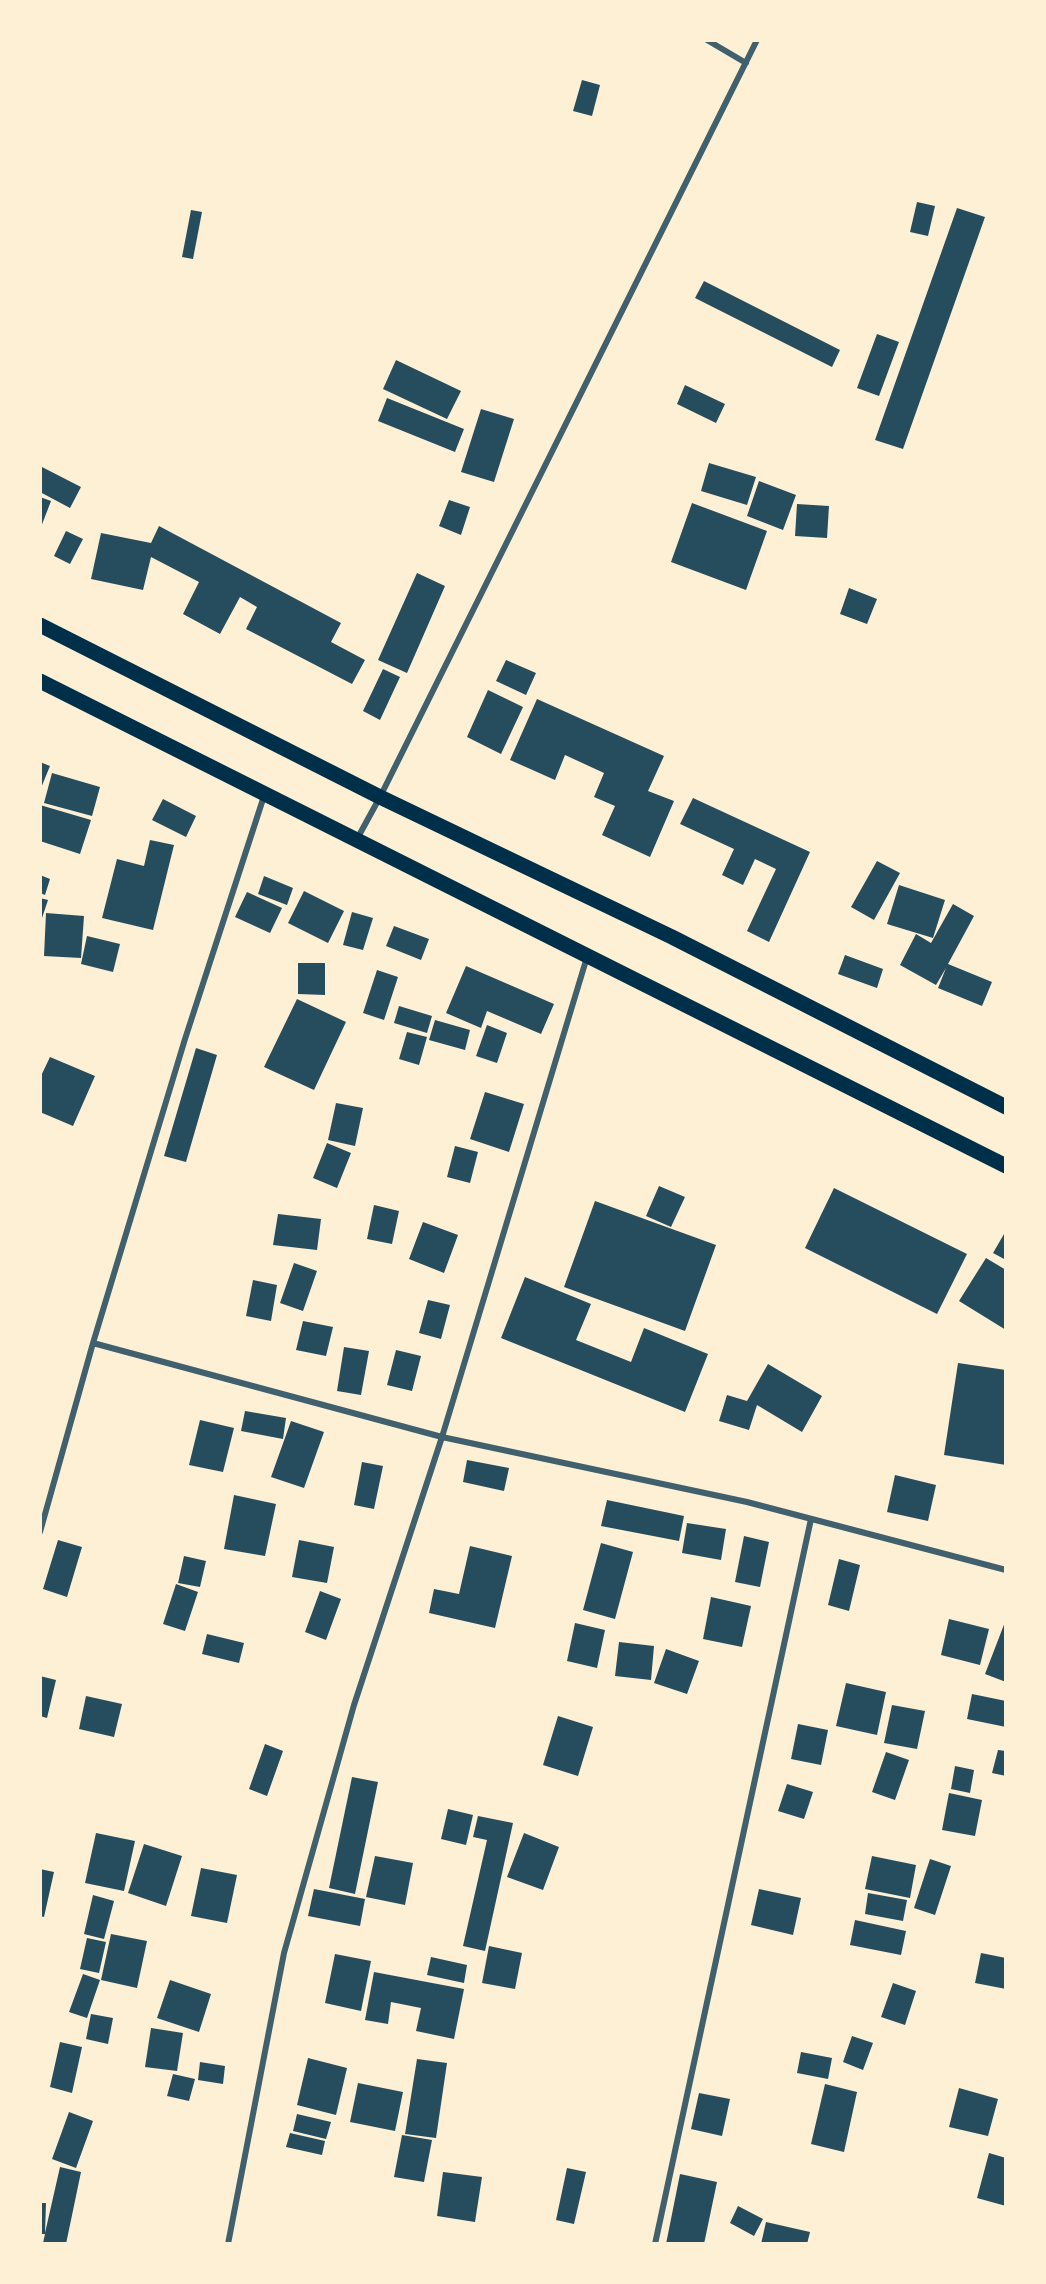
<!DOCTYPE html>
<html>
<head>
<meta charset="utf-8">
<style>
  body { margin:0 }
  #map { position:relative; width:1046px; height:2284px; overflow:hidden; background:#fdf0d5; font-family:"Archivo Narrow",sans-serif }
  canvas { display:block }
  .frame { position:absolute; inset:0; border:42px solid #fdf0d5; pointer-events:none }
</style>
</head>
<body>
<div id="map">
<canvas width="1046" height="2284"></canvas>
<div class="frame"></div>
</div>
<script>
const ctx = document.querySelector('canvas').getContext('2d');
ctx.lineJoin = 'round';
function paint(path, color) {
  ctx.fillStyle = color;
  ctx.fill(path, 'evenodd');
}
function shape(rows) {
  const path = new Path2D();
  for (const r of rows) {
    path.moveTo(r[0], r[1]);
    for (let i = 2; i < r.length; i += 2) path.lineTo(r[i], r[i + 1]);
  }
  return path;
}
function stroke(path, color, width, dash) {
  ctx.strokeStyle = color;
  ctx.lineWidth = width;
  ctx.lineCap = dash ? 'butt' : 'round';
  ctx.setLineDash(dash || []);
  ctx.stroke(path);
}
paint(shape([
  [582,80,600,85,592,116,573,111],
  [917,202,935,206,928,236,910,232],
  [957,208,985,217,903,449,875,440],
  [191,210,202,212,193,259,182,257],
  [704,281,840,350,832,367,695,298],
  [877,334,899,342,879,396,857,388],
  [396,360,461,391,447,419,383,389],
  [685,385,725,404,716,423,677,404],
  [387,398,464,429,455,452,378,421],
  [481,409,514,419,494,482,461,472],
  [709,463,756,477,747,505,701,491],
  [40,466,81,487,70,508,40,492],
  [759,481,796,495,783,530,747,516],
  [40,497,51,501,41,527,40,527],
  [449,500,470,507,461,535,439,526],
  [692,503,767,531,746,590,671,562],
  [797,504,829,506,827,538,795,536],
  [159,526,341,623,331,642,365,660,352,684,246,629,257,607,240,597,220,634,183,614,199,582,151,557,143,590,91,579,101,533,151,543],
  [66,531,83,539,70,564,54,556],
  [417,573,445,586,407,673,378,660],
  [849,588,877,599,867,624,840,614],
  [506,660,536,673,526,695,496,681],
  [383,669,400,677,380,720,363,711],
  [488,690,523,707,501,754,467,737],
  [537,699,664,756,648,791,674,801,650,857,602,835,615,806,594,797,604,773,565,755,555,780,510,760],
  [40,762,50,766,41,788,40,788],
  [52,773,100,787,92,816,44,803],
  [693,798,810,852,769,942,747,931,776,869,755,859,743,885,722,875,734,849,680,824],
  [163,799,196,816,186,837,152,820],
  [40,805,91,820,80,854,40,841],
  [150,840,174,845,153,930,102,918,117,859,144,866],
  [877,861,900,873,874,920,851,907],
  [40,875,50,879,45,895,40,893],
  [264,876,293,888,287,905,258,894],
  [899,885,945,900,933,938,887,924],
  [304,891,344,911,328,943,288,923],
  [247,892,282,908,270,933,235,917],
  [40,898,48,900,41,921,40,921],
  [953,904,974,916,948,964,992,982,982,1006,938,988,946,968,936,985,900,965,916,934,931,943],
  [352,912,373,918,363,950,343,945],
  [46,913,84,916,81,958,44,956],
  [394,926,429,939,421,960,386,946],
  [87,936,120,944,113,972,81,964],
  [845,955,883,969,877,988,838,974],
  [298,963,325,963,325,995,298,994],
  [466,966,554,1004,541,1034,487,1011,481,1028,446,1013],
  [377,970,398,977,384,1020,363,1013],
  [297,999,346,1022,314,1090,264,1067],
  [399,1006,432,1016,427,1033,394,1023],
  [435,1020,470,1030,465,1050,429,1040],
  [487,1025,507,1033,497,1063,476,1056],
  [407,1032,427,1037,419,1065,399,1059],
  [196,1048,217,1055,186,1162,164,1156],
  [50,1057,95,1076,73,1126,40,1112,40,1078],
  [485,1092,524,1104,509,1152,470,1139],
  [336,1103,363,1108,355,1146,328,1140],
  [327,1143,351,1153,337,1188,313,1178],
  [455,1146,478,1152,470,1183,447,1177],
  [659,1186,685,1197,671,1227,646,1216],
  [834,1188,967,1254,937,1314,805,1248],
  [595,1201,716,1245,685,1331,564,1287],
  [374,1205,399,1211,392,1244,367,1239],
  [278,1214,321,1219,317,1250,273,1245],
  [423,1222,458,1235,444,1273,409,1259],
  [1004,1234,1006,1235,1006,1260,993,1253],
  [986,1258,1006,1270,1006,1330,959,1301],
  [294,1263,317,1271,303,1311,280,1303],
  [525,1277,591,1304,576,1340,631,1362,644,1328,708,1354,685,1412,501,1338],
  [253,1280,277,1285,271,1321,246,1316],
  [428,1300,450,1305,441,1339,419,1333],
  [303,1321,333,1327,326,1356,296,1350],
  [344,1347,369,1351,361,1395,337,1391],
  [396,1350,421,1356,412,1391,387,1385],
  [958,1363,1006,1370,1006,1465,944,1455],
  [768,1364,822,1396,802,1432,757,1405,749,1430,719,1421,727,1395,747,1401],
  [245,1411,286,1418,283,1439,241,1431],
  [200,1420,234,1428,223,1472,189,1465],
  [291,1421,324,1432,304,1488,271,1477],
  [467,1460,509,1468,504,1491,463,1482],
  [362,1462,383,1466,374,1509,354,1505],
  [895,1475,936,1485,928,1521,887,1512],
  [234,1495,276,1504,265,1556,224,1549],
  [607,1500,684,1516,679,1541,601,1526],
  [687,1523,726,1529,721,1560,682,1553],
  [744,1536,769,1542,760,1587,735,1582],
  [58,1540,82,1547,67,1597,43,1589],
  [299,1540,334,1547,327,1583,292,1577],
  [601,1543,633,1552,615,1619,583,1610],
  [470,1546,512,1556,495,1628,429,1613,434,1589,459,1594],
  [184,1556,206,1561,200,1587,178,1583],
  [839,1559,860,1565,849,1611,828,1605],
  [176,1584,198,1592,185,1631,163,1624],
  [320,1591,341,1599,326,1640,305,1632],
  [711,1597,751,1606,742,1647,703,1639],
  [949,1619,989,1629,980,1665,941,1655],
  [1005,1622,1006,1622,1006,1682,985,1674],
  [575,1623,605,1630,597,1668,567,1661],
  [207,1634,244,1643,239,1663,202,1654],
  [619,1642,654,1646,651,1680,615,1676],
  [666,1649,699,1661,687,1694,654,1683],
  [40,1676,56,1680,47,1718,40,1716],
  [846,1683,886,1692,877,1735,836,1726],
  [972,1694,1006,1701,1006,1727,967,1719],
  [86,1696,122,1704,114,1737,79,1729],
  [892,1705,925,1711,917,1749,884,1743],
  [558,1716,593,1727,578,1776,543,1765],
  [798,1724,828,1730,821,1765,791,1759],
  [265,1744,283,1751,267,1796,249,1789],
  [998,1750,1006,1751,1006,1776,992,1773],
  [886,1752,909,1760,895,1800,872,1792],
  [955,1766,974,1770,970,1793,951,1789],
  [352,1777,378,1782,355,1894,329,1888],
  [787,1784,813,1792,804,1819,778,1811],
  [949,1793,982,1800,975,1836,942,1830],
  [448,1809,473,1815,466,1845,441,1839],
  [478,1816,513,1823,485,1951,463,1946,487,1840,473,1837],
  [96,1833,135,1841,124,1891,85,1883],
  [524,1833,559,1847,543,1890,507,1877],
  [144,1844,182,1856,166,1906,128,1893],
  [375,1856,413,1863,405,1905,366,1897],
  [872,1856,916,1865,910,1898,865,1889],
  [930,1859,951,1866,935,1915,914,1908],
  [201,1868,237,1875,227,1923,191,1916],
  [40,1869,54,1872,44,1917,40,1916],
  [314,1889,365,1899,360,1926,308,1916],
  [759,1889,801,1898,793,1935,751,1925],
  [868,1893,907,1900,903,1921,865,1914],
  [93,1895,114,1901,104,1939,84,1934],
  [855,1920,906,1931,901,1955,850,1945],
  [111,1934,147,1941,137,1988,101,1980],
  [87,1938,106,1942,99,1973,80,1969],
  [489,1946,522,1953,515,1989,482,1983],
  [981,1953,1006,1958,1006,1989,975,1983],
  [335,1954,371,1961,361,2011,325,2003],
  [431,1957,467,1965,464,1983,427,1975],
  [374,1972,464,1989,454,2039,416,2031,421,2008,391,2002,388,2024,365,2020],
  [83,1974,100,1980,87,2018,69,2012],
  [170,1980,211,1994,199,2032,157,2018],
  [893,1983,916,1991,905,2025,881,2017],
  [91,2014,113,2018,108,2044,86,2039],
  [151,2028,183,2033,177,2071,145,2067],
  [852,2036,873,2043,863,2070,843,2062],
  [60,2042,82,2047,72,2093,50,2087],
  [801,2052,832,2058,828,2079,797,2073],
  [308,2058,347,2068,336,2115,297,2105],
  [417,2059,447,2063,436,2138,405,2134],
  [200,2062,225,2066,223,2084,198,2080],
  [173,2074,195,2079,189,2101,167,2096],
  [358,2083,403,2092,395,2131,350,2122],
  [825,2084,857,2092,844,2152,811,2144],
  [959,2088,998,2099,988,2136,949,2127],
  [699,2093,730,2099,722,2136,691,2129],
  [69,2112,93,2121,76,2168,52,2159],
  [297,2114,331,2122,326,2139,293,2131],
  [290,2133,325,2141,322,2155,286,2147],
  [402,2135,432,2140,424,2182,394,2177],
  [989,2153,1006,2158,1006,2206,977,2198],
  [60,2167,81,2172,66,2244,48,2244,43,2243,45,2234,40,2234,40,2203,46,2203,45,2233],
  [567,2168,586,2172,574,2224,556,2220],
  [443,2172,482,2177,475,2222,437,2216],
  [680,2174,717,2182,704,2244,666,2244],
  [738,2206,763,2219,754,2236,730,2223],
  [766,2222,810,2232,807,2244,761,2244]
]), '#264d5e');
stroke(shape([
  [707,40,746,63],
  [357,839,380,797,757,40],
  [93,1343,442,1437,747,1502,1006,1570],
  [40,1532,93,1343,185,1039,264,796],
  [228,2244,284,1953,354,1705,442,1437,587,957],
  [655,2244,811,1519]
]), '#3f606c', 6);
stroke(shape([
  [40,625,380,797,672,937,1006,1107],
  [40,681,1006,1166]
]), '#003049', 15);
</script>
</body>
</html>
